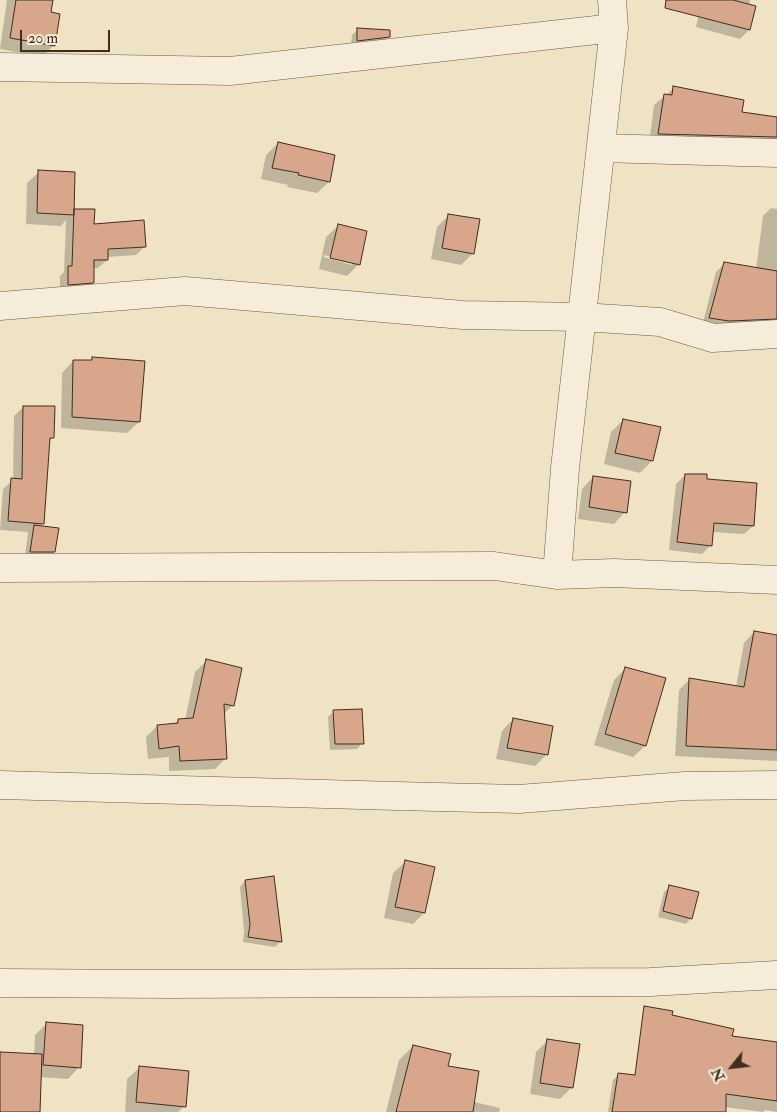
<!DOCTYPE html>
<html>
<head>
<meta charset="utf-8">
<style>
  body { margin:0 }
  #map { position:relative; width:777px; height:1112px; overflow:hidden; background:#efe3c4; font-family:"IM FELL Double Pica",serif }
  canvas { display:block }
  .north { position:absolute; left:707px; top:1042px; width:50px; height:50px; -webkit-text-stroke:4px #f5edd9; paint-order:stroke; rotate:241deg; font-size:14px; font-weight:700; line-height:20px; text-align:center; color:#402d20 }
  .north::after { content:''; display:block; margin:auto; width:18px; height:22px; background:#402d20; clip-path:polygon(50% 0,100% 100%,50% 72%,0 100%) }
  .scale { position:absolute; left:20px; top:30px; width:90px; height:22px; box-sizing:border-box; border:2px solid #402d20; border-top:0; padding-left:6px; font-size:15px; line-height:18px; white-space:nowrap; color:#402d20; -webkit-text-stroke:4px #f5edd9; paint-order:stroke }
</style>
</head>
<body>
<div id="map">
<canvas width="777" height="1112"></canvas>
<div class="north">N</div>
<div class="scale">20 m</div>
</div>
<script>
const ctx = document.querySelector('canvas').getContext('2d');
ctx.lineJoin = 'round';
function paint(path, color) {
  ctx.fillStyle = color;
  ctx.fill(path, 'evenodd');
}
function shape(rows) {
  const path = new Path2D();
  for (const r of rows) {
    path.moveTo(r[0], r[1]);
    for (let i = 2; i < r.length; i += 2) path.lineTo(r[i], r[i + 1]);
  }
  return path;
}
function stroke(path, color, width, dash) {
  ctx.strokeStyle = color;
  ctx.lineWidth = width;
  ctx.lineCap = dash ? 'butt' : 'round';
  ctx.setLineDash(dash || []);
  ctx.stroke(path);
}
paint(shape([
  [7,0,52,0,50,13,54,45,42,57,0,49],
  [706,0,750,0,749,5,749,30,740,39,696,27,701,4],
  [358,29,388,37,383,43,351,46,352,35],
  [674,88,741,113,777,118,777,138,767,147,649,144,654,105],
  [278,143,334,156,329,182,317,193,287,187,288,185,261,179,266,155],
  [39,172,72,212,93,225,145,246,136,255,107,257,107,260,98,268,93,268,93,282,84,291,60,293,60,276,64,272,66,220,61,226,26,224,27,183],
  [771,208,777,209,777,328,702,326,716,272,724,264,756,269,763,216],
  [449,215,473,253,461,265,431,259,437,227],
  [338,226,358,265,347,276,319,269,326,237],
  [324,255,352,262,352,265,324,257],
  [93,358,139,422,127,433,61,428,62,373,73,361,89,361],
  [23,407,53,437,49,441,43,523,40,527,54,552,48,557,25,557,28,532,0,530,3,489,13,480,14,416],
  [623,420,659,428,652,461,640,473,604,464,611,432],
  [685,475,706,480,753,526,744,534,712,532,710,546,702,554,669,550,676,484],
  [593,477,625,512,614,524,578,519,582,489],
  [754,632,777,637,777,761,675,756,679,690,690,679,736,687,744,643],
  [206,661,233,705,223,715,226,758,215,769,169,771,169,757,148,759,146,737,157,726,174,725,178,720,185,720,195,672],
  [626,668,645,746,633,757,594,745,614,680],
  [334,711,362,743,357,749,330,750,328,717],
  [513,719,546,755,535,766,496,759,502,731],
  [405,862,424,913,413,924,384,918,393,873],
  [245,881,281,941,275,947,243,942,244,932,240,887],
  [670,887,691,918,686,924,658,917,664,892],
  [46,1024,79,1067,68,1079,40,1077,39,1112,0,1112,0,1053,34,1055,35,1035],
  [731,1037,777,1043,777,1112,765,1110,763,1112,725,1107,724,1112,667,1112],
  [548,1040,572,1087,560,1099,530,1094,536,1052],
  [413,1046,447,1067,474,1102,500,1108,499,1112,386,1112,399,1060],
  [139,1068,185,1106,178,1112,125,1112,127,1079],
  [619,1074,636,1112,608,1112,613,1080]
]), '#0003');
const building = shape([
  [16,0,53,0,51,12,60,14,55,46,10,38,16,0],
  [666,0,733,0,756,6,750,30,665,8,666,0],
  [357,28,390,30,390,37,357,41,357,28],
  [673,86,744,100,742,112,777,117,777,137,658,134,664,94,672,95,673,86],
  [278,142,335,155,330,182,298,175,299,173,272,168,278,142],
  [38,170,75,172,74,215,37,213,38,170],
  [74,209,95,209,94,224,144,220,146,247,108,249,108,260,94,260,94,283,68,285,68,266,72,266,74,209],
  [448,214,480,219,474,254,442,248,448,214],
  [338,224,367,231,360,265,330,258,338,224],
  [724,262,777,271,777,319,729,321,709,318,724,262],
  [92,357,145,361,140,422,72,417,73,360,92,360,92,357],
  [23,406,55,406,54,438,50,438,44,524,8,521,11,478,22,479,23,406],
  [623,419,661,427,653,461,615,453,623,419],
  [685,474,707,474,707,479,757,483,754,526,714,523,712,546,677,542,685,474],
  [593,476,631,481,627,513,589,507,593,476],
  [34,525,59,528,55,552,30,552,34,525],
  [754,631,777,635,777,750,686,746,689,678,744,687,754,631],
  [206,659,242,668,234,706,224,704,227,759,180,761,179,746,159,749,157,725,178,723,178,719,193,718,206,659],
  [625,667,666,678,646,746,605,734,625,667],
  [362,709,364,744,335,744,333,710,362,709],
  [513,718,553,726,548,755,507,748,513,718],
  [405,860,435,867,425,913,395,907,405,860],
  [274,876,282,942,248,937,250,925,245,880,274,876],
  [669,885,699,892,692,919,663,911,669,885],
  [644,1006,673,1011,672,1015,734,1029,732,1036,777,1042,777,1101,726,1094,726,1112,612,1112,618,1073,635,1075,644,1006],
  [46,1022,83,1025,81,1068,43,1065,46,1022],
  [547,1039,580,1044,573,1088,540,1083,547,1039],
  [413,1045,451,1054,448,1066,479,1071,473,1112,396,1112,413,1045],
  [0,1052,42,1054,40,1112,0,1112,0,1052],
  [139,1066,189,1071,186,1107,136,1102,139,1066]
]);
paint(building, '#d8a78b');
stroke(building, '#402d20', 1);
const street = shape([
  [0,67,230,71,614,28],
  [601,148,777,153],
  [0,306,185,291,463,315,582,317,660,322,713,338,777,334],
  [0,568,494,566,557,575,614,573,777,580],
  [557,575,565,468,614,28,612,0],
  [0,785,397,796,519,799,685,786,777,785],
  [0,983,170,984,650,982,777,975]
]);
stroke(street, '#6c5a49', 29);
stroke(street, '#f5edd9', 28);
</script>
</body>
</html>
